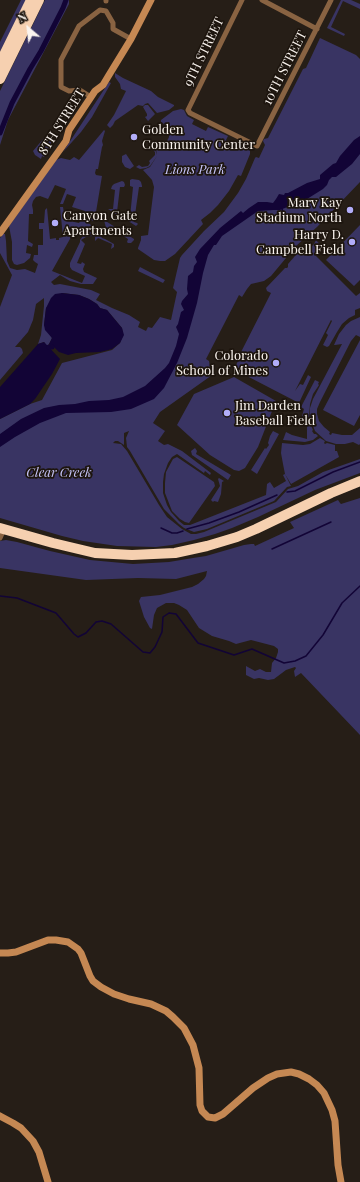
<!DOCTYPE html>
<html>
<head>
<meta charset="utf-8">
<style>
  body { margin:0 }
  #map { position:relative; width:360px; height:1182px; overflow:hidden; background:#261e17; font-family:"Playfair Display",serif }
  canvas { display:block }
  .north { position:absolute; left:8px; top:8px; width:40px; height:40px; -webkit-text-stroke:3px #1d150e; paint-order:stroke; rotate:332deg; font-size:11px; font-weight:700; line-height:16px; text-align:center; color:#faf4ef }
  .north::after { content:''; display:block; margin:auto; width:14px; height:18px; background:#faf4ef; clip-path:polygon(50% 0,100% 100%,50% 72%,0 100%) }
</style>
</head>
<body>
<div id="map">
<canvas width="360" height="1182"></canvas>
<div class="north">N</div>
</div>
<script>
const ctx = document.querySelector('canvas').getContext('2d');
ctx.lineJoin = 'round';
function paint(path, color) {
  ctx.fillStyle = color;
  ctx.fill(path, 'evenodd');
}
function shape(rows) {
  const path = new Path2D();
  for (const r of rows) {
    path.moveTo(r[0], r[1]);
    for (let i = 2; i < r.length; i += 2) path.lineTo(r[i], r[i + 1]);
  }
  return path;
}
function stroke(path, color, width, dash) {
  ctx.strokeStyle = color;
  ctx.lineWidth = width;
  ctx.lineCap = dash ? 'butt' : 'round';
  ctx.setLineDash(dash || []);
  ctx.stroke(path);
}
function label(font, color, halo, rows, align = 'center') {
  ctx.font = font + ' "Playfair Display",serif';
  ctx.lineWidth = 3.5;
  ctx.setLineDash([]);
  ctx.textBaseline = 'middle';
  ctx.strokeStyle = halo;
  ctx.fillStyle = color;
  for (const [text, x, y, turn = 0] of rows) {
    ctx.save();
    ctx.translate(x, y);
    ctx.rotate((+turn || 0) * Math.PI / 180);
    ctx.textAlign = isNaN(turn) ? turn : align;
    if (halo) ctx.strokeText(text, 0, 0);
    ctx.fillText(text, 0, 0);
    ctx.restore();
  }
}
paint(shape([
  [21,0,26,0,0,52,0,42],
  [45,0,69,0,69,4,8,120,0,145,0,91],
  [341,0,351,0,360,4,360,9,343,1,331,27,345,34,344,36,327,28],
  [320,38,356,55,360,59,360,182,317,227,296,246,271,276,264,281,251,284,247,289,242,297,239,295,206,359,209,361,210,367,215,373,160,412,153,423,165,431,158,441,164,445,168,444,182,451,211,473,210,475,205,471,204,473,177,454,172,457,168,463,164,474,163,482,163,493,167,505,171,512,179,521,184,525,190,525,266,495,267,484,270,482,274,488,286,481,283,475,285,474,291,486,287,487,274,501,207,529,194,532,184,528,179,524,164,509,130,451,127,447,126,438,129,431,124,433,124,445,118,441,115,441,113,443,121,444,127,451,159,505,167,517,182,529,191,534,196,534,204,532,276,502,288,489,298,486,323,472,360,459,360,473,315,490,258,517,232,528,215,534,194,540,172,545,156,547,117,546,83,541,62,536,0,518,0,419,30,404,42,400,62,363,112,350,120,343,123,335,122,328,107,310,100,308,97,304,89,299,79,295,62,293,46,308,44,325,52,338,49,344,47,346,44,342,38,344,41,335,44,306,44,298,36,304,33,320,28,332,15,347,20,347,22,349,23,353,0,380,0,307,12,275,0,253,0,238,3,234,5,234,6,241,7,261,10,268,17,270,25,269,35,273,38,264,35,262,33,260,34,255,38,255,38,245,43,245,43,229,39,229,39,223,44,223,45,210,47,208,50,239,56,238,56,240,59,240,59,238,63,237,60,207,63,207,65,220,79,223,81,220,84,220,91,225,91,226,79,233,75,230,52,271,82,283,85,276,72,270,70,267,70,263,80,242,80,240,83,236,88,233,93,231,100,235,102,238,105,239,114,244,114,247,111,249,112,244,98,238,95,241,95,237,92,236,86,237,81,240,85,244,77,263,81,264,82,262,85,264,83,269,84,272,97,278,93,284,81,284,70,281,60,275,51,282,54,285,60,284,91,290,100,294,96,300,112,308,129,315,140,322,138,327,146,331,148,327,152,328,160,317,171,320,177,292,173,288,180,258,182,255,204,231,224,212,238,193,246,179,255,158,256,157,259,158,265,145,263,141,264,139,268,138,303,69,306,68],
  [115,73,123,78,151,91,158,97,174,105,174,106,169,110,157,113,148,103,145,104,143,106,138,105,115,121,113,125,110,128,107,125,114,115,126,91,121,89,120,84,115,77],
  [109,82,111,83,92,117,81,132,63,152],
  [145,105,148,105,155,114,148,121,145,117,147,116,147,114,143,107],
  [181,109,184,110,187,116,194,120,192,124,206,131,208,127,228,136,226,140,236,145,238,141,250,149,250,154,241,176,238,175,229,191,218,205,210,213,201,220,203,224,175,254,165,261,160,261,154,260,138,249,138,248,141,240,141,236,148,235,154,187,152,180,143,170,150,167,157,156,150,166,146,168,140,169,136,167,139,165,142,167,148,166,150,163,149,161,155,155,155,152,153,150,155,149,157,155,156,149,167,141,169,137,169,132,163,123,161,122,161,120,173,111],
  [104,130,105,131,102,141,103,145,102,147,98,169,96,169,95,173,96,175,102,176,96,212,93,221,85,216,84,214,85,211,72,207,76,197,67,194,63,204,60,204,66,189,55,185,48,199,40,196,36,197,33,201,32,205,33,210,33,214,29,214,28,241,33,244,32,247,27,245,26,253,31,254,30,258,24,263,17,265,14,264,12,260,12,242,9,226,56,160,61,158,70,160,74,157,79,160],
  [48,137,51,138,51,144,52,145,44,157,42,156,41,159,35,155,33,151,44,138],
  [126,154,134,166,130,169,125,167,122,162,122,156],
  [132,179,139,180,141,182,142,186,142,187,139,187,134,222,137,223,138,224,136,226,125,219,126,218,130,217,133,187,130,186,130,180],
  [122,181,124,182,125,185,124,187,120,187,117,212,120,213,121,214,119,216,108,209,113,209,115,190,111,189,112,186,114,184],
  [104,220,134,239,134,240,131,243,128,243,127,242,128,239,110,227,108,230,106,228],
  [360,225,360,280,354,286,326,260],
  [316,240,323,248,316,256,356,296,360,293,360,308,355,310,355,315,349,318,342,324,337,332,329,346,327,347,323,345,328,335,326,333,332,321,331,320,295,391,300,384,303,385,308,375,311,377,299,403,243,374,244,372,243,371,242,374,234,369,239,359,238,358,271,293,267,291,266,288,285,268,287,268,288,267,288,264,301,249,305,253,314,244],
  [140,267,165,280,163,283,138,271],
  [360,317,360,337,356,335,351,341,320,402,317,409,317,414,319,421,324,427,330,432,329,434,331,435,332,433,342,435,352,435,360,428,360,444,359,445,353,442,345,444,336,444,326,441,315,431,310,418,310,408,313,399,342,344,335,345,334,345,339,334,346,325,351,321],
  [360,340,360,415,354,426,323,410],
  [234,377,276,401,258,447,245,468,239,471,234,470,210,455,177,425,194,394],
  [315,380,319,382,318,384,319,385,313,394,310,404,309,418,302,416,304,409,301,407],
  [307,422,310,423,313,430,312,431,314,434,316,434,318,436,313,440,305,442,283,440,286,432,292,435,307,439],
  [273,431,279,434,257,474,251,470,265,448,266,449,269,445,268,443,270,436],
  [320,438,325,441,324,443,325,444,327,443,335,445,335,451,337,451,339,457,291,484,285,474,283,464,281,453,282,443,303,445,310,444],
  [195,448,197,451,196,454,231,475,228,480,192,455,191,451],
  [177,457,214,482,215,486,189,523,185,522,180,519,172,511,165,493,165,483,166,472,173,459],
  [219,478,224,481,222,482,221,494,218,502,214,501,213,502,211,500,220,486,218,479],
  [360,498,360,735,301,673,295,677,294,671,296,668,295,667,286,670,274,679,268,680,259,678,254,679,246,675,246,666,255,671,260,669,266,672,271,672,272,663,276,658,278,652,278,649,274,646,251,640,236,644,229,641,212,636,199,628,187,610,179,605,174,603,166,603,157,608,154,615,152,629,150,628,144,617,139,601,141,597,160,595,192,587,198,584,204,579,206,576,207,571,176,579,138,578,86,580,0,568,0,541,6,540,17,542,50,551,90,560,133,564,169,562,193,558,206,556,244,545,251,544,254,544,255,546,294,528,290,522,338,500,340,503,341,504]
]), '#393463');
paint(shape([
  [360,136,360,154,352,164,336,177,332,177,329,180,327,185,323,189,307,199,280,210,273,210,258,211,222,236,216,245,214,245,208,255,203,273,197,303,187,338,177,363,164,388,154,399,131,409,111,412,66,413,40,423,15,437,0,447,0,434,21,419,44,408,59,405,75,404,89,401,109,400,123,397,145,386,165,368,169,363,176,346,179,334,176,327,178,324,181,312,184,310,181,304,182,301,188,294,187,289,188,276,193,272,194,266,197,262,195,257,200,249,220,228,241,211,243,213,249,208,258,202,267,202,273,203,276,199,279,194,284,195,285,193,288,193,307,183,320,179,320,175,333,164,336,163,340,156,354,140],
  [62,293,79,295,89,299,97,304,100,308,107,310,122,328,124,335,120,343,112,349,100,352,76,353,68,355,59,352,54,347,52,347,49,344,52,338,45,330,44,325,46,308,51,298,55,294],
  [44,342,60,359,52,374,35,399,30,404,0,419,0,387,38,344]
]), '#120436');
stroke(shape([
  [282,209,287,220],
  [287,492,295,491,333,472,360,462],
  [161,528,172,533,177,533,183,531],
  [187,529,209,523,239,512,277,495],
  [272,549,331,522],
  [0,596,17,598,56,613,74,634,78,637,86,633,96,622,102,621,111,624,143,652,150,653,155,647,162,632,163,617,169,613,176,614,198,643,234,655,252,649,284,663,295,661,306,656,323,635,342,603,360,586]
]), '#120436', 1.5);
stroke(shape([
  [0,133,12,103,30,69,41,51,63,8,66,0],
  [49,347,52,347]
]), '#120436', 5);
stroke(shape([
  [242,0,188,110,190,113,257,146,331,0],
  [262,0,317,29],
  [106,1,106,0],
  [91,97,80,90,69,91,61,87,61,60,79,26,100,10,106,11,113,23,113,29,131,39],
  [0,538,4,529]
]), '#896342', 5);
stroke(shape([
  [0,233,66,141,69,130,95,91,103,85,109,75,131,39,151,0],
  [0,953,8,953,16,952,48,940,56,940,68,942,78,949,81,953,90,976,93,981,101,987,114,994,129,999,151,1004,166,1011,173,1017,184,1028,193,1045,199,1068,200,1105,202,1111,208,1117,215,1118,223,1114,253,1088,268,1078,277,1074,291,1072,299,1074,309,1079,317,1085,324,1093,332,1110,335,1121,338,1165,341,1182],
  [0,1116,13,1123,21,1128,33,1141,39,1152,48,1182]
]), '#c58853', 7);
stroke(shape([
  [0,63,31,0],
  [0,79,39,0],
  [0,528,53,543,95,553,132,555,175,553,207,546,237,537,256,529,331,493,360,481]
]), '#f6d0b0', 10);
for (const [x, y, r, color] of [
  [134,137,4,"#b2adf9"],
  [350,210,4,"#b2adf9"],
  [55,223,4,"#b2adf9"],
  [352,242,4,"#b2adf9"],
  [276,363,4,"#b2adf9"],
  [227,413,4,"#b2adf9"]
]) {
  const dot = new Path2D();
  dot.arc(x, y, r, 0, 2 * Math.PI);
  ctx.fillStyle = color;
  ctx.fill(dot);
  stroke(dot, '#1d150e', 1.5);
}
label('13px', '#faf4ef', '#1d150e', [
  ["9TH STREET",204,52,-64],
  ["10TH STREET",285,68,-63],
  ["8TH STREET",62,122,-58]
]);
label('13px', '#faf4ef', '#1d150e', [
  ["Golden",142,130],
  ["Community Center",142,145],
  ["Marv Kay",342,203,"right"],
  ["Stadium North",342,218,"right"],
  ["Canyon Gate",63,216],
  ["Apartments",63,231],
  ["Harry D.",344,235,"right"],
  ["Campbell Field",344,250,"right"],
  ["Colorado",268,356,"right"],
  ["School of Mines",268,371,"right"],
  ["Jim Darden",235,406],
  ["Baseball Field",235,421]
], 'left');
label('italic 13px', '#c5c3f7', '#1d150e', [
  ["Lions Park",195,170],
  ["Clear Creek",59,473]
]);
</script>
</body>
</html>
